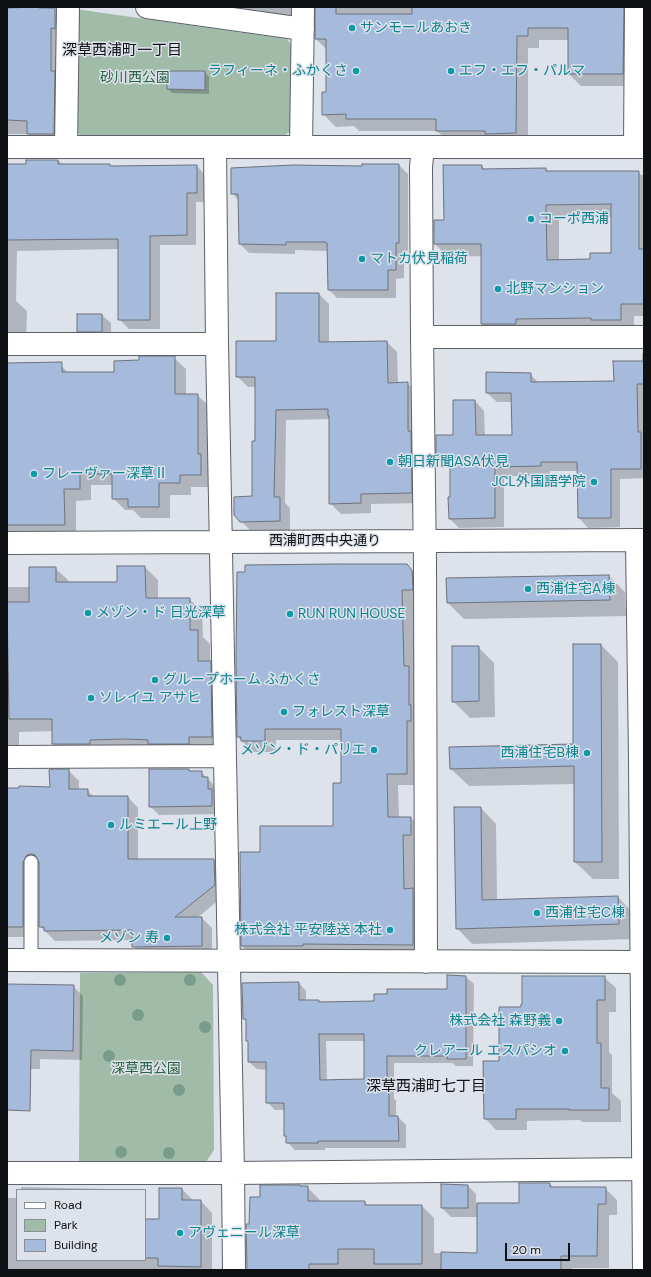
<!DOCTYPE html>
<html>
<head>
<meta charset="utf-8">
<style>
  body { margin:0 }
  #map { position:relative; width:651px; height:1277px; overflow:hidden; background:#dde2eb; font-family:"DM Sans",sans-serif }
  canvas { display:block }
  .frame { position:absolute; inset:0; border:8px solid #0e1013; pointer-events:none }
  .legend { position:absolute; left:16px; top:1189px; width:130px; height:72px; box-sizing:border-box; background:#dde2eb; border:1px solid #8a8e95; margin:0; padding:5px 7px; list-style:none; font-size:12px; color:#0e1013 }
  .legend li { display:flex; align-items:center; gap:8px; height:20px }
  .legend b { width:20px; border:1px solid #8a8e95 }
  .scale { position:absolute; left:505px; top:1243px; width:65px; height:18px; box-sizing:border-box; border:2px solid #0e1013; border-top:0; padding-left:5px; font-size:12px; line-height:14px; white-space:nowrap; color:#0e1013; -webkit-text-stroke:3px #dde2eb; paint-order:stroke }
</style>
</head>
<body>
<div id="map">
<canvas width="651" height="1277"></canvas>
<div class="frame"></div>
<ul class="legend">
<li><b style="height:5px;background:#fff"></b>Road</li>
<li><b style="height:11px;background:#a1bba9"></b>Park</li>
<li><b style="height:11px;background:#a6badc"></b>Building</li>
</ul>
<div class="scale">20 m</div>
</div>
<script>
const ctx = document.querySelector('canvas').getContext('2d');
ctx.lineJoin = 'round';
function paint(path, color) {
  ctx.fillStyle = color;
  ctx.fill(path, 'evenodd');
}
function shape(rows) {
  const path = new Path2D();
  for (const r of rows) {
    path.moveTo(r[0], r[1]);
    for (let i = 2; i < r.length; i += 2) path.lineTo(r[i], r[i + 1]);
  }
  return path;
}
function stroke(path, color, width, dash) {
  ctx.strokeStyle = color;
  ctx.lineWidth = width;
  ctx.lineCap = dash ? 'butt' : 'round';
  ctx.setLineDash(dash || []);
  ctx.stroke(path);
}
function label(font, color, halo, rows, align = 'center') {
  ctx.font = font + ' "DM Sans","Noto Sans JP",sans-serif';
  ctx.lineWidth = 3;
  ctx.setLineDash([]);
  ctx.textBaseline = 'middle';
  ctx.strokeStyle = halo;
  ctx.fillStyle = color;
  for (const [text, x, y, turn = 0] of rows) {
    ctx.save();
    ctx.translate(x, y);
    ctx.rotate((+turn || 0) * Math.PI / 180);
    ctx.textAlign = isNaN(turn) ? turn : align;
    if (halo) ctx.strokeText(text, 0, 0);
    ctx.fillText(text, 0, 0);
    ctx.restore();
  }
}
paint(shape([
  [75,9,287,39,292,46,291,131,282,137,83,138,76,131],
  [201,972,213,985,214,1150,204,1165,79,1164,80,973]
]), '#a1bba9');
paint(shape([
  [7,7,39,7,42,9,55,9,70,24,68,149,42,149,28,134,7,134],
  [239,7,295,7,293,22,268,20,260,11,240,9],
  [316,7,638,7,635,86,581,86,569,74,569,40,539,40,539,48,528,48,528,145,450,143,437,131,359,131,354,126,336,127,323,114,327,93,327,50,316,39],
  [168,72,205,72,209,77,209,94,172,93,168,89],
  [27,160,58,160,63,165,111,167,197,166,206,176,206,202,196,202,196,245,160,245,160,329,129,329,119,319,119,249,17,251,16,301,27,311,26,341,7,343,7,165,27,165],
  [399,165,408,174,408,251,404,251,404,278,396,279,396,298,337,298,329,290,328,251,295,250,295,254,249,253,240,244,239,201,232,193,363,167],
  [482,166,485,170,546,169,549,172,638,172,641,175,644,175,644,316,634,316,634,333,495,337,482,324,482,256,448,257,435,244,445,221],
  [559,217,612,217,612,254,591,260,559,261],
  [319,294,329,304,329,343,387,342,397,352,398,384,407,383,418,394,422,503,371,504,371,513,341,514,330,503,330,419,286,420,285,503,290,508,290,531,252,532,235,515,253,497,256,387,248,387,237,376,277,342],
  [102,315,111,323,111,340,86,340,78,331],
  [642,353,644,353,644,478,620,479,620,527,588,528,579,518,578,471,550,471,550,476,504,476,504,527,459,528,450,519,451,498,451,467,447,467,437,458,454,436,475,401,484,411,485,436,513,436,512,402,497,402,487,393,530,374,539,383,615,382,642,362],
  [174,358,186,369,186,395,197,395,209,406,212,487,191,487,191,495,170,495,170,518,141,518,133,510,125,510,113,498,113,485,91,485,91,500,76,501,76,536,7,538,7,367,61,366,69,373,115,373],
  [406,565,423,582,423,601,413,601,418,785,398,785,399,818,411,818,422,829,422,846,414,846,414,891,424,901,424,956,253,957,242,946,334,827,342,784,342,740,276,740,276,752,253,752,238,737],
  [145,567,158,580,158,599,189,599,202,611,203,637,210,644,210,662,223,675,225,750,66,757,53,744,53,731,19,732,19,756,7,756,7,587,30,587,55,568,68,580,68,583,118,583],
  [609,576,625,592,626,616,464,619,448,603],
  [601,645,618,662,619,879,593,879,575,862,575,784,469,786,451,769,574,744],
  [478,647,494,663,495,717,470,718,453,701],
  [68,770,79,781,79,790,87,790,94,797,128,797,138,808,138,860,214,860,224,870,225,895,197,918,202,918,212,928,212,956,144,957,133,946,133,940,55,941,40,926,40,865,37,865,33,937,8,937,8,941,7,941,7,789,51,788],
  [189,770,190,772,201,772,216,787,221,814,159,815,150,806],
  [481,808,496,824,497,901,618,897,633,913,634,939,472,944,457,928],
  [466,977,474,984,473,1066,456,1066,452,1063,394,1063,394,1099,396,1100,396,1117,398,1117,406,1125,406,1148,325,1148,325,1150,295,1150,287,1142,287,1138,285,1136,285,1110,275,1110,267,1102,267,1070,257,1069,249,1062,249,1043,247,1040,247,1022,244,1018,299,983,306,991,306,1001,318,1001,320,1003,375,1002,448,990],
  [326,1041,365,1041,365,1080,327,1081],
  [604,977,616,988,616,1012,609,1012,609,1052,612,1055,612,1093,621,1101,621,1122,582,1122,580,1120,527,1121,527,1130,496,1130,485,1118,500,1062,522,1008],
  [7,985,73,986,83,996,82,1060,40,1059,40,1069,7,1069],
  [550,1184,554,1188,605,1188,617,1200,617,1215,609,1215,609,1268,572,1268,572,1270,248,1270,250,1225,261,1198,301,1187,307,1187,319,1199,319,1202,364,1202,369,1206,422,1206,434,1218,434,1253,478,1254,478,1217,451,1217,442,1208,442,1185,468,1186,476,1194,476,1204,520,1204],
  [21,1187,105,1189,106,1190,21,1190],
  [160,1189,182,1189,194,1201,201,1201,212,1213,212,1270,7,1270,7,1198,17,1198,17,1260,145,1260,145,1220,160,1220]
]), '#0003');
const building = shape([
  [39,7,39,8,55,8,55,29,51,28,51,71,55,71,54,134,27,134,27,121,7,120,7,8,39,7],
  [315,7,336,7,336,14,412,14,412,7,624,7,623,74,568,74,568,28,528,28,528,36,517,36,516,133,485,134,485,131,436,131,436,119,346,119,346,114,322,115,322,92,326,92,326,39,315,39,315,7],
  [167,71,205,71,205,90,167,89,167,71],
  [26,160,58,160,58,164,110,164,110,166,197,165,197,193,187,193,187,235,150,236,150,320,118,320,118,239,7,240,7,164,26,164,26,160],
  [362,164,399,164,399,243,396,243,396,270,388,270,388,290,328,290,327,243,325,242,286,242,286,245,239,244,238,194,231,194,231,168,293,165,362,166,362,164],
  [443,165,482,165,482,169,546,168,546,171,639,171,639,249,644,249,644,304,621,304,621,320,591,320,591,318,516,319,516,324,481,324,481,244,434,244,434,220,444,220,443,165],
  [611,204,611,253,590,253,590,259,547,260,546,205,611,204],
  [276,293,319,293,319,342,387,341,388,383,408,382,408,431,411,431,412,493,361,494,361,503,329,504,329,416,328,416,328,409,276,410,274,497,280,497,280,521,240,522,234,515,234,497,252,496,252,441,255,441,255,377,236,377,236,341,276,341,276,293],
  [77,314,102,314,102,332,77,332,77,314],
  [139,356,175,356,175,394,198,394,198,454,201,454,201,475,180,475,180,483,159,483,159,507,128,507,128,499,112,499,112,474,80,474,80,489,64,489,65,525,7,525,7,363,62,362,62,372,114,372,114,361,139,360,139,356],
  [613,361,644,361,644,384,637,384,638,432,641,432,641,469,611,469,611,518,578,518,577,462,541,462,541,466,495,467,495,518,449,519,448,497,450,497,450,458,436,458,436,435,453,435,453,400,475,400,476,435,512,435,511,393,486,393,486,372,531,373,531,382,614,381,613,361],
  [336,564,407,564,412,570,413,590,402,590,404,666,409,666,409,705,411,705,411,721,407,721,407,774,387,774,388,817,411,817,411,835,403,835,404,889,413,888,413,945,303,944,303,946,241,946,240,852,260,852,260,826,333,826,333,783,341,783,341,729,265,729,265,741,241,741,241,737,237,737,236,660,237,572,245,572,245,565,336,564],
  [117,566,145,566,146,598,190,598,190,630,198,630,198,661,211,661,212,737,189,737,189,744,148,744,148,740,125,739,90,740,90,744,52,744,52,719,9,719,7,602,29,602,29,567,56,567,56,582,117,582,117,566],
  [609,575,610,600,447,603,446,578,609,575],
  [573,644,601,644,602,862,574,862,574,766,450,769,449,747,573,744,573,644],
  [452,646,479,646,479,701,452,702,452,646],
  [52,769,69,769,69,789,88,789,88,796,128,796,128,859,214,859,215,885,175,917,202,917,202,946,132,947,132,930,44,931,44,927,39,927,39,862,35,855,31,854,27,855,23,862,23,927,7,927,7,788,19,788,19,786,50,787,49,770,52,769],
  [149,769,189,769,189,771,202,771,202,777,208,777,208,789,212,789,212,806,149,807,149,769],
  [454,807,481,807,482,900,618,896,619,924,456,929,454,807],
  [447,975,466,976,466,1059,447,1059,447,1056,387,1056,387,1091,389,1091,389,1116,398,1116,399,1141,318,1141,318,1143,286,1143,286,1136,284,1136,284,1103,266,1103,266,1062,248,1062,248,1041,246,1041,246,1019,243,1019,242,983,299,982,299,1000,319,1000,319,1002,374,1001,374,994,387,994,387,989,447,989,447,975],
  [319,1034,364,1034,364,1079,320,1080,319,1034],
  [522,976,605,976,605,1000,597,1000,597,1043,601,1043,601,1088,609,1088,609,1110,569,1110,569,1109,516,1109,516,1119,484,1119,483,1061,499,1061,499,1007,521,1007,521,1004,522,1004,522,976],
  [7,984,74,985,73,1051,31,1050,30,1111,7,1110,7,984],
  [519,1183,550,1183,550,1187,606,1187,606,1204,598,1204,597,1256,561,1256,561,1270,441,1270,441,1252,477,1253,477,1203,519,1203,519,1183],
  [441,1184,468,1185,468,1208,441,1208,441,1184],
  [260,1185,300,1185,300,1186,308,1186,308,1201,365,1201,365,1205,422,1205,422,1264,374,1264,374,1249,338,1249,338,1264,309,1264,309,1270,247,1270,246,1224,249,1224,250,1197,260,1197,260,1185],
  [159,1188,182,1188,182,1200,201,1200,201,1267,158,1266,158,1258,145,1258,145,1219,159,1219,159,1188]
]);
paint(building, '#a6badc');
stroke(building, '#6d727a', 1);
const service = shape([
  [31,862,31,960]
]);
const minor = shape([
  [147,7,303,29],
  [7,147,644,147],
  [66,147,68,7],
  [215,147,217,344,233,1173,234,1270],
  [301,147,303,7],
  [423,147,421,167,422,337,425,564,426,962],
  [635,147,636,7],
  [422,337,644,337],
  [7,344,217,344],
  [637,540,640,759,644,1270],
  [7,543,644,540],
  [7,757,225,756],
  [7,960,644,962],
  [7,1173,233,1173,644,1169]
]);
stroke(service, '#5c6068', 15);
stroke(minor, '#5c6068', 24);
stroke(service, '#fff', 13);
stroke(minor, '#fff', 22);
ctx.fillStyle = '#799c8d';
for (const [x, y] of [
  [120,980],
  [190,980],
  [138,1015],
  [205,1027],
  [109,1056],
  [179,1090],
  [121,1152],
  [169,1153]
]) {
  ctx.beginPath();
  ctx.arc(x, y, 6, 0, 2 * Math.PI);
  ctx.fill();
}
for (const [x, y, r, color] of [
  [352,28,4,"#0f9aa8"],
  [356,71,4,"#0f9aa8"],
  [451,71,4,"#0f9aa8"],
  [531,219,4,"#0f9aa8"],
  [362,259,4,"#0f9aa8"],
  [498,289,4,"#0f9aa8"],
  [390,462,4,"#0f9aa8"],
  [34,474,4,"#0f9aa8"],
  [594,482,4,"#0f9aa8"],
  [528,589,4,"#0f9aa8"],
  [88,613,4,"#0f9aa8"],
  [290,614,4,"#0f9aa8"],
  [155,680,4,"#0f9aa8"],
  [91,698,4,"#0f9aa8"],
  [284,712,4,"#0f9aa8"],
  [374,750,4,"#0f9aa8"],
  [587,753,4,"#0f9aa8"],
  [111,825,4,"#0f9aa8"],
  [537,913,4,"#0f9aa8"],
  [390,930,4,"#0f9aa8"],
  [167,938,4,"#0f9aa8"],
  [559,1021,4,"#0f9aa8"],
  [565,1051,4,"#0f9aa8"],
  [180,1233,4,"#0f9aa8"]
]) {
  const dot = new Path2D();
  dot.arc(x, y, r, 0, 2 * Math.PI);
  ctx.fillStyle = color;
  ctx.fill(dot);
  stroke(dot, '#dde2eb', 1.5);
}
label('14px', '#0d838f', '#dde2eb', [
  ["サンモールあおき",360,28],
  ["ラフィーネ・ふかくさ",348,71,"right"],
  ["エフ・エフ・パルマ",459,71],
  ["コーポ西浦",539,219],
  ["マトカ伏見稲荷",370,259],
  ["北野マンション",506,289],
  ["朝日新聞ASA伏見",398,462],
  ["フレーヴァー深草Ⅱ",42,474],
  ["JCL外国語学院",586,482,"right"],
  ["西浦住宅A棟",536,589],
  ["メゾン・ド 日光深草",96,613],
  ["RUN RUN HOUSE",298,614],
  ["グループホーム ふかくさ",163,680],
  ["ソレイユ アサヒ",99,698],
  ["フォレスト深草",292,712],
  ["メゾン・ド・パリエ",366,750,"right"],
  ["西浦住宅B棟",579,753,"right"],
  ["ルミエール上野",119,825],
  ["西浦住宅C棟",545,913],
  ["株式会社 平安陸送 本社",382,930,"right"],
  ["メゾン 寿",159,938,"right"],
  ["株式会社 森野義",551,1021,"right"],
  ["クレアール エスパシオ",557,1051,"right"],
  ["アヴェニール深草",188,1233]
], 'left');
label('14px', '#286240', '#dde2eb', [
  ["砂川西公園",135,78],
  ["深草西公園",146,1069]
]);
label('14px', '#0e1013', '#dde2eb', [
  ["西浦町西中央通り",325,541]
]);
label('15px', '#0e1013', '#dde2eb', [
  ["深草西浦町一丁目",122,51],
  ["深草西浦町七丁目",426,1087]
]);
</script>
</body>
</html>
